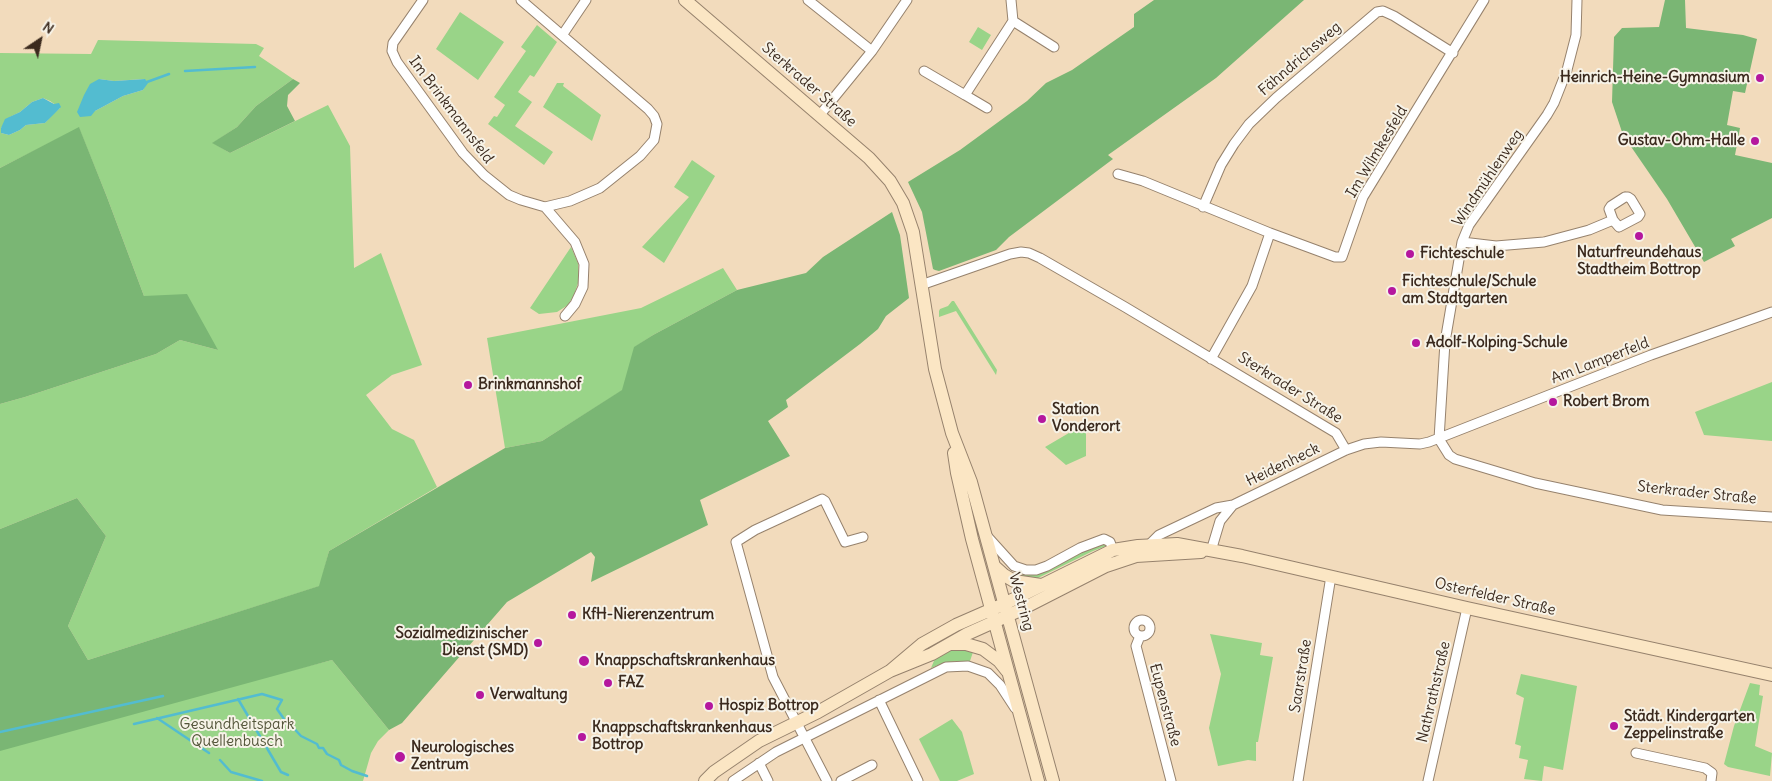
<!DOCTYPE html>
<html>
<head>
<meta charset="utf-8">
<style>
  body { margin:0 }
  #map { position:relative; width:1772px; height:781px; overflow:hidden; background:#f2dbbc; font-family:Delius,sans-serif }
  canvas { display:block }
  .north { position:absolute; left:15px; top:15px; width:50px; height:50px; -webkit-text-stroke:4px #f7f3e8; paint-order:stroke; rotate:34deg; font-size:14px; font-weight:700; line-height:20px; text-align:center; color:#3b2a1e }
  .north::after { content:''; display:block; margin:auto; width:18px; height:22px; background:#3b2a1e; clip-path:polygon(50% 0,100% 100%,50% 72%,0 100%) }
</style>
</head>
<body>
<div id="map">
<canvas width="1772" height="781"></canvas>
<div class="north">N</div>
</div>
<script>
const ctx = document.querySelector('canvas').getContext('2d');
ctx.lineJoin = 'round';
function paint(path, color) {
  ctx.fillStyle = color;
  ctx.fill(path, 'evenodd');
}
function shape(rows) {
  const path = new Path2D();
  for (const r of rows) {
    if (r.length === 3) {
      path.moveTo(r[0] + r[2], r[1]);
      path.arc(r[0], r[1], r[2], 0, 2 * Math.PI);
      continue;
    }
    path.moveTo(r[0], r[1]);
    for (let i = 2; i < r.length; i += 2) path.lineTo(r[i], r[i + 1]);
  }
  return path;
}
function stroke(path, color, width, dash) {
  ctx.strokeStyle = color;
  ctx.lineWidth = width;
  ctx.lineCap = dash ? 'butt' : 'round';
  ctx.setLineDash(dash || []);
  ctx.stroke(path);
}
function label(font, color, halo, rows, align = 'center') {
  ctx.font = font + ' Delius,sans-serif';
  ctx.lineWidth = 4;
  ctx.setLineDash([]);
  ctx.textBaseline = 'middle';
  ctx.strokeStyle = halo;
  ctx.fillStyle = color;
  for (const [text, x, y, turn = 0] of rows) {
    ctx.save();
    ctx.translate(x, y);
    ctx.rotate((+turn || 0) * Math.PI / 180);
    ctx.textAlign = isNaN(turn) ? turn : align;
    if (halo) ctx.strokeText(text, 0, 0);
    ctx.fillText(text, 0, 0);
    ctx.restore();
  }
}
paint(shape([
  [460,12,504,42,478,80,436,49],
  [537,25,557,42,534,77,530,75,518,92,532,102,515,126,553,152,544,165,488,124,494,116,497,117,505,105,494,97,526,51,521,47],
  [978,27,991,35,982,50,969,42],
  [98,40,256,44,264,48,259,56,293,79,256,106,237,127,213,143,230,153,328,105,350,146,354,268,381,253,422,365,392,375,366,395,392,429,414,440,437,487,329,551,320,586,88,660,68,626,106,536,77,498,0,529,0,404,25,397,156,354,180,340,218,350,144,296,107,197,79,128,0,168,0,53,91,54],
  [99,79,114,81,144,79,147,82,143,90,123,96,95,111],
  [43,98,50,101,60,108,53,114,45,123,26,125,20,130,9,135,1,133,1,128,10,117,20,112,32,102],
  [557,83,564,83,563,86,601,115,592,141,543,107],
  [692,160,715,176,664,263,642,247,689,197,674,187],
  [571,247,578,263,579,280,574,295,568,305,557,312,539,314,530,308],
  [723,268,737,290,653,335,635,347,623,390,542,441,505,448,487,338,641,308],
  [952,301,954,301,997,370,996,375,956,311,939,317,939,311,940,309,948,306],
  [1772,382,1772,441,1704,435,1695,412],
  [1086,423,1086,456,1066,465,1045,447],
  [1098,542,1105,543,1106,546,1093,551,1038,578,1030,580,1020,579,1024,572],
  [1210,634,1262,643,1260,655,1273,657,1258,742,1256,742,1256,761,1248,760,1218,766,1209,728,1221,674],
  [952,649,974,649,969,664,961,663,956,661,943,663,931,668,936,656],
  [332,660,389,730,378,741,371,753,363,781,0,781,0,745],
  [1521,674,1577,686,1563,770,1544,766,1542,781,1524,779,1528,760,1519,758,1521,746,1515,744,1524,698,1516,694],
  [1750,683,1760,685,1759,695,1763,696,1755,746,1772,753,1770,776,1728,767,1724,764,1734,726],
  [952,719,962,732,974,774,957,781,940,781,919,739]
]), '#99d488');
paint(shape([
  [1154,0,1304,0,1216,78,1108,155,1113,159,1009,237,996,250,939,271,935,270,933,269,922,212,908,182,960,150,1027,101,1046,83,1072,70,1134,27,1134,14],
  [1665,0,1685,0,1686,28,1743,35,1757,39,1745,93,1733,91,1727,125,1740,128,1735,155,1772,163,1772,218,1731,239,1735,246,1704,262,1667,199,1623,135,1612,102,1614,37,1622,28,1659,27],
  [293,79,300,83,288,95,287,106,295,121,230,153,212,143,237,127,256,106],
  [79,127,107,197,144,296,187,294,218,350,180,340,156,354,25,397,0,404,0,168],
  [892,212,900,235,909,298,886,316,878,329,860,344,786,400,788,407,768,421,790,456,700,500,708,525,591,582,595,557,591,552,507,602,402,723,389,730,332,660,0,751,0,529,77,498,106,536,68,626,88,660,319,586,329,551,505,448,542,441,622,390,634,347,653,335,737,290,806,273,823,257]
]), '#7ab674');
paint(shape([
  [99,79,114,81,145,79,148,83,143,90,123,96,95,111,91,116,80,117,77,112,84,95,90,84],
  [43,98,54,104,59,103,61,107,45,123,26,125,20,130,9,135,1,133,1,128,5,119,20,112,32,102]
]), '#53bcd0');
stroke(shape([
  [185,71,255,67],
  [147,82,169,74],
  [238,699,281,772,288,775],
  [157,718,209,753],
  [288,722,301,736,317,744,319,748,323,748,327,754,339,760,341,765,352,771,367,776],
  [134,724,262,694,282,700,277,709,284,719],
  [0,732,163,696],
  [220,760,231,772,262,781]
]), '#53bcd0', 2.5);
const minor = shape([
  [423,0,393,43,392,51,397,62,463,153,484,175,509,195,521,200,545,207,570,201,600,188,640,156,654,140,657,124,654,116,648,109,521,0],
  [808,0,872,51],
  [1013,21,1054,47],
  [563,34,586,0],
  [924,71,965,95,1013,21,1011,0],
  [965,95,987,108],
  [819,116,872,51,907,0],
  [1118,174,1143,181,1270,233,1335,257,1342,257,1363,197,1484,0],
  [1625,197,1628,197,1631,199,1640,214,1638,217,1619,227,1613,220,1609,209,1611,206,1625,197],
  [545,207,575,242,584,264,583,287,575,304,565,316],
  [1203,207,1221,165,1234,144,1249,124,1276,98,1377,12,1383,11,1394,16,1453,53],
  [1462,242,1496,246,1544,242,1589,230,1613,220],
  [921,285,1010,254,1021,252,1029,253,1040,258,1125,307,1336,433,1346,450],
  [1211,359,1252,286,1270,233],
  [1439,439,1445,342,1462,242,1469,225,1547,115,1554,103,1567,70,1576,35,1577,0],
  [1439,439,1449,455,1455,459,1535,483,1662,510,1772,517],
  [986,535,1014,566,1026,570,1036,570,1047,566,1080,548,1104,539,1110,542,1113,550],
  [1149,545,1159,535,1216,508,1233,505,1346,450,1364,444,1381,442,1420,444,1429,442,1651,355,1772,312],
  [1211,551,1220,521,1233,505],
  [1142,628,8],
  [1140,636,1136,646,1171,781],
  [879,700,918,781],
  [1636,753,1705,768,1712,773,1711,781],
  [759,763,768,781],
  [733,781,776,752,946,667,968,666,988,673,1000,685,1015,708],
  [827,781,773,677,736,542,755,530,822,499,825,501,845,542,863,537],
  [841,781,872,765],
  [1298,781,1331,576],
  [1428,781,1467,608]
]);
const secondary = shape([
  [685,0,869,158,890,181,903,203,913,232,935,369,952,433,971,482,1053,781],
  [954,453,957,473,972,539,1038,781],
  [994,566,1004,575,1014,581,1041,585],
  [951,644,966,644,983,649,999,661,1007,671],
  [890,671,922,644,956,625,1004,604,1113,550,1138,546,1177,544,1242,556,1467,608,1772,675],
  [705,781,714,772,759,741,818,712,890,671,932,654,967,634,1018,611,1106,566,1136,556,1201,552]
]);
stroke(minor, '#96826d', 11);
stroke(secondary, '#96826d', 14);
stroke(minor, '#fff', 9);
stroke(secondary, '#fbe6c4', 12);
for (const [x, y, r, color] of [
  [1760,78,5,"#b5179e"],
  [1755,141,5,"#b5179e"],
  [1639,236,5,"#b5179e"],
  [1410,254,5,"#b5179e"],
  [1392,291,5,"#b5179e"],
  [1416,343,5,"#b5179e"],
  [468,385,5,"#b5179e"],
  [1553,402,5,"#b5179e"],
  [1042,419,5,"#b5179e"],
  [572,615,5,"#b5179e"],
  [538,643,5,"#b5179e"],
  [584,661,6,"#b5179e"],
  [608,683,5,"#b5179e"],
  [480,695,5,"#b5179e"],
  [709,706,5,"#b5179e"],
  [1614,726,5,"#b5179e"],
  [582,737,5,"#b5179e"],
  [400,757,6,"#b5179e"]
]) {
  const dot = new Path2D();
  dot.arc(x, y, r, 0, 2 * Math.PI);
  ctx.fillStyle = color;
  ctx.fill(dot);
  stroke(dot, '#f7f3e8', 2);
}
label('15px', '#3b2a1e', '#f7f3e8', [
  ["Fähndrichsweg",1300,59,-41],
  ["Sterkrader Straße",809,85,41],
  ["Im Brinkmannsfeld",451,110,53],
  ["Im Wilmkesfeld",1377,152,-59],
  ["Windmühlenweg",1488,178,-56],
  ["Am Lamperfeld",1600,361,-21],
  ["Sterkrader Straße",1290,388,32],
  ["Heidenheck",1283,465,-26],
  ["Sterkrader Straße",1697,493,6],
  ["Osterfelder Straße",1495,597,13],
  ["Westring",1021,602,75],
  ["Saarstraße",1301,676,-81],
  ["Nathrathstraße",1434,692,-77],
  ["Eupenstraße",1165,705,75]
]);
label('bold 15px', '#3b2a1e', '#f7f3e8', [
  ["Heinrich-Heine-Gymnasium",1750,78,"right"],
  ["Gustav-Ohm-Halle",1745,141,"right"],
  ["Naturfreundehaus",1639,253,"center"],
  ["Stadtheim Bottrop",1639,270,"center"],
  ["Fichteschule",1420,254],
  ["Fichteschule/Schule",1402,282],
  ["am Stadtgarten",1402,299],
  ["Adolf-Kolping-Schule",1426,343],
  ["Brinkmannshof",478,385],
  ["Robert Brom",1563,402],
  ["Station",1052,410],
  ["Vonderort",1052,427],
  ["KfH-Nierenzentrum",582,615],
  ["Sozialmedizinischer",528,634,"right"],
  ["Dienst (SMD)",528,651,"right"],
  ["Knappschaftskrankenhaus",595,661],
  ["FAZ",618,683],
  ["Verwaltung",490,695],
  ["Hospiz Bottrop",719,706],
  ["Städt. Kindergarten",1624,717],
  ["Zeppelinstraße",1624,734],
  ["Knappschaftskrankenhaus",592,728],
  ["Bottrop",592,745],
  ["Neurologisches",411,748],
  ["Zentrum",411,765]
], 'left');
label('15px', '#525438', '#f7f3e8', [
  ["Gesundheitspark",237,725],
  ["Quellenbusch",237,742]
]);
</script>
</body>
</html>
